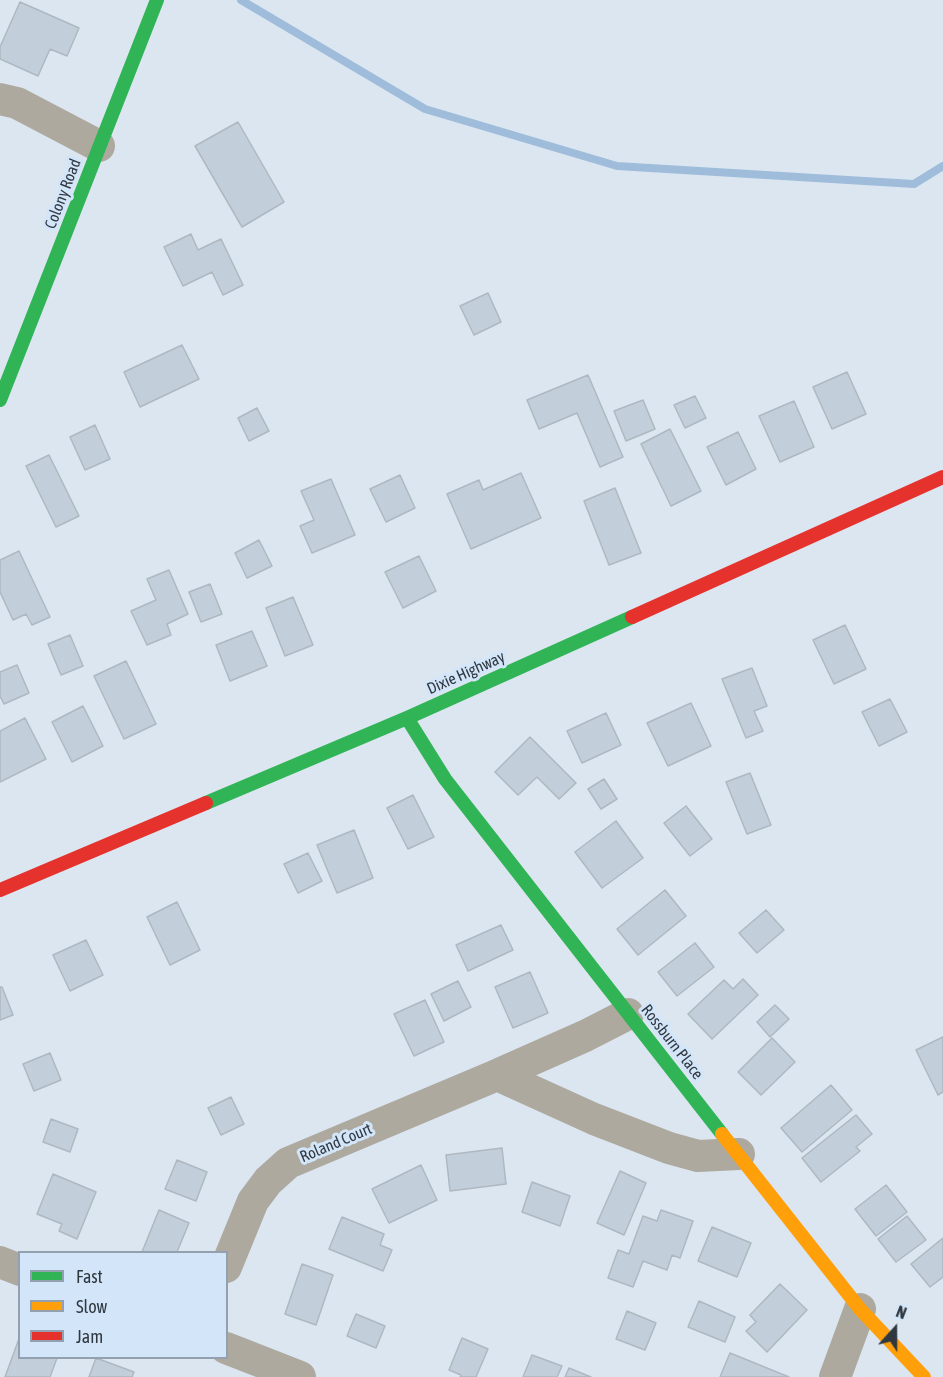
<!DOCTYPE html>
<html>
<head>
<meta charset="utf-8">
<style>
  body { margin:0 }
  #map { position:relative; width:943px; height:1377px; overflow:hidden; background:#dbe6f1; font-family:"Asap Condensed",sans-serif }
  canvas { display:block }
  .legend { position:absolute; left:18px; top:1251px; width:210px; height:108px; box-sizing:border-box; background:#d3e6f9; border:2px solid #92a0af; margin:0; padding:8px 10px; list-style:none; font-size:18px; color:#30373f }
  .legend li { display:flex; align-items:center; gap:12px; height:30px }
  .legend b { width:30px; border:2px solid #92a0af }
  .north { position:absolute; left:865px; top:1299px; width:60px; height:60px; -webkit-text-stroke:4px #d3e6f9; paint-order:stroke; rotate:21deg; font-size:16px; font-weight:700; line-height:24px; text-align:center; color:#30373f }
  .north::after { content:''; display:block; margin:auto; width:21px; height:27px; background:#30373f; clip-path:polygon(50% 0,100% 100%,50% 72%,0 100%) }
</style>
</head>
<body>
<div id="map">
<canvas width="943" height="1377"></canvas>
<ul class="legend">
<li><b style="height:8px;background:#30b455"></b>Fast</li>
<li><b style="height:8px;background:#ff9f0a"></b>Slow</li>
<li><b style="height:8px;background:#e5322d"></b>Jam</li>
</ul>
<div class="north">N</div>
</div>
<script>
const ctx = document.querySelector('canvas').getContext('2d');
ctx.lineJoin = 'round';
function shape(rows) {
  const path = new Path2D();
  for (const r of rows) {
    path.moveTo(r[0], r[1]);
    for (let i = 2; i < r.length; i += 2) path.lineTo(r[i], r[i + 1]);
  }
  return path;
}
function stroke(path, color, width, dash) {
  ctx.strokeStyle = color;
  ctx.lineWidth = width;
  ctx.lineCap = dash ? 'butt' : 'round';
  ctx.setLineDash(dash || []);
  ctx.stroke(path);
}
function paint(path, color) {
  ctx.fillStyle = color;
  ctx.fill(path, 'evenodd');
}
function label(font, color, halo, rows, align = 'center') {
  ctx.font = font + ' "Asap Condensed",sans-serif';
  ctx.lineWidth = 6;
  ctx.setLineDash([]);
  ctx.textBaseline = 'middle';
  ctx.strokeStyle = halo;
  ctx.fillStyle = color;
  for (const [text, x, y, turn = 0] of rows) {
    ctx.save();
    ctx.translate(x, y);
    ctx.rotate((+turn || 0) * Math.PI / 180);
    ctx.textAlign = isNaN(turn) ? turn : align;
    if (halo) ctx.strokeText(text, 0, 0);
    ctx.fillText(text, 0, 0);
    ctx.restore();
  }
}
stroke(shape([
  [241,0,425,109,617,166,914,184,943,166]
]), '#9fbddb', 8);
const building = shape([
  [20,2,79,28,67,56,50,49,38,76,0,59,0,47,20,2],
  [238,122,284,202,242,227,195,146,238,122],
  [191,234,198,250,221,239,243,285,223,295,212,272,183,286,164,247,191,234],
  [488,293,501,322,474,335,460,306,488,293],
  [182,345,199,379,140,407,124,372,182,345],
  [847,372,866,414,832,429,813,387,847,372],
  [588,375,623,457,600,467,577,413,539,429,527,400,588,375],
  [695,396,706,418,685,428,674,405,695,396],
  [643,400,655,429,626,441,614,411,643,400],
  [794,401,814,447,780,462,759,416,794,401],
  [257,408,269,431,249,441,238,418,257,408],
  [95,425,110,459,85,470,70,437,95,425],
  [670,429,701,491,671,506,641,444,670,429],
  [738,432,756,469,726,485,707,447,738,432],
  [49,455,79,516,56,527,26,466,49,455],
  [521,473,541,518,471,549,447,494,479,480,483,490,521,473],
  [400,475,415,508,386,522,370,489,400,475],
  [331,479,355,535,312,553,300,526,314,520,301,491,331,479],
  [615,488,641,553,609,565,584,501,615,488],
  [259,540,272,566,247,578,235,553,259,540],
  [19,551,50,617,32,625,26,614,13,620,0,592,0,560,19,551],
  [419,556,436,591,403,608,385,572,419,556],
  [169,570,188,614,167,624,171,635,147,645,131,611,156,600,147,579,169,570],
  [210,584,222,614,201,622,189,592,210,584],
  [293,597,313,645,285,656,266,608,293,597],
  [845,625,866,669,834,684,813,640,845,625],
  [252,631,267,666,230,681,216,645,252,631],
  [70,635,83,666,61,675,48,644,70,635],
  [126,661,156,724,124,739,94,676,126,661],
  [17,665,29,693,4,704,0,696,0,672,17,665],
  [752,668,767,706,754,711,763,731,746,738,722,679,752,668],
  [890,699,907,732,879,746,862,712,890,699],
  [691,703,711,746,668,766,647,723,691,703],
  [83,706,103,746,72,762,52,722,83,706],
  [606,713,621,745,582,763,567,731,606,713],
  [25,718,46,759,0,782,0,731,25,718],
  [530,737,576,783,559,799,537,777,518,795,495,772,530,737],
  [750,773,771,825,747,834,726,782,750,773],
  [604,779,617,799,601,809,588,789,604,779],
  [413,795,434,837,408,849,387,808,413,795],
  [686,806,712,839,690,856,664,823,686,806],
  [616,821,643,858,602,888,575,852,616,821],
  [354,830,373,878,337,893,317,845,354,830],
  [308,853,322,881,298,893,284,864,308,853],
  [665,890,686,916,638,955,617,929,665,890],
  [177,902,200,950,170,965,147,917,177,902],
  [766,910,784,930,757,953,739,933,766,910],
  [501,925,513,950,468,971,456,945,501,925],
  [86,940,103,975,70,991,53,955,86,940],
  [695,943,714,967,677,996,658,972,695,943],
  [530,972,548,1013,513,1028,495,987,530,972],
  [743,979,758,995,712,1039,688,1014,724,980,733,989,743,979],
  [458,981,471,1007,444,1021,431,994,458,981],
  [0,987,2,987,13,1015,0,1020,0,987],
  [425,1000,444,1042,414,1056,394,1014,425,1000],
  [775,1005,789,1019,770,1037,757,1022,775,1005],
  [943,1037,943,1092,938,1095,916,1050,943,1037],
  [772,1038,795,1062,761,1095,738,1072,772,1038],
  [50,1053,61,1080,34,1091,23,1064,50,1053],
  [831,1085,852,1110,802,1152,781,1128,831,1085],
  [231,1097,244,1124,221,1135,208,1108,231,1097],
  [856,1115,872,1134,856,1147,860,1151,821,1182,802,1158,856,1115],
  [51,1119,78,1129,70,1152,43,1142,51,1119],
  [502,1148,506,1184,450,1191,446,1155,502,1148],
  [177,1160,207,1172,196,1201,165,1189,177,1160],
  [421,1165,437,1200,389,1223,372,1189,421,1165],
  [620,1171,646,1183,624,1235,597,1223,620,1171],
  [53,1174,96,1192,77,1239,59,1231,62,1224,37,1214,53,1174],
  [532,1182,570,1196,560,1226,522,1212,532,1182],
  [886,1185,907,1212,876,1236,855,1209,886,1185],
  [159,1210,189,1223,177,1252,142,1252,159,1210],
  [661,1210,693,1221,680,1258,672,1255,667,1270,643,1261,633,1287,608,1278,618,1250,629,1254,643,1216,657,1221,661,1210],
  [907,1216,926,1240,896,1262,878,1239,907,1216],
  [342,1217,384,1234,380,1245,392,1250,383,1271,329,1249,342,1217],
  [712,1227,751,1243,737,1277,698,1261,712,1227],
  [943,1238,943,1277,930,1287,911,1264,943,1238],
  [302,1264,333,1275,316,1325,285,1314,302,1264],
  [780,1284,807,1310,767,1352,746,1331,756,1322,750,1315,780,1284],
  [699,1301,735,1317,725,1342,688,1327,699,1301],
  [627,1311,656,1323,645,1350,616,1339,627,1311],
  [356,1314,385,1326,376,1348,347,1336,356,1314],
  [20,1336,20,1358,57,1358,50,1377,5,1377,20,1336],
  [462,1338,488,1349,476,1377,460,1377,461,1375,449,1370,462,1338],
  [730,1353,789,1377,720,1377,730,1353],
  [532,1355,562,1366,557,1377,523,1377,532,1355],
  [96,1358,134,1372,132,1377,89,1377,96,1358],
  [569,1368,591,1377,565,1377,569,1368]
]);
paint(building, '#c2cfdb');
stroke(building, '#afb8c0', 1.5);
stroke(shape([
  [0,99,17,103,99,146],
  [497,1075,585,1036,628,1014],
  [0,1262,20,1270],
  [226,1267,253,1201,268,1181,288,1163,497,1075,594,1119,669,1148,698,1156,739,1154],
  [226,1348,300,1377],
  [835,1377,860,1309]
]), '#ada99f', 32);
stroke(shape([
  [0,400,157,0],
  [407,718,445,779,722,1134],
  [206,803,407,718,632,617]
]), '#30b455', 14);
stroke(shape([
  [722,1134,860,1309,924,1377]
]), '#ff9f0a', 14);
stroke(shape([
  [632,617,943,477],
  [0,890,206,803]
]), '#e5322d', 14);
label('16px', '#30373f', '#d3e6f9', [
  ["Colony Road",63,194,-69],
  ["Dixie Highway",466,673,-24],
  ["Rossburn Place",672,1042,52],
  ["Roland Court",336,1143,-23]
]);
</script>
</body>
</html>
